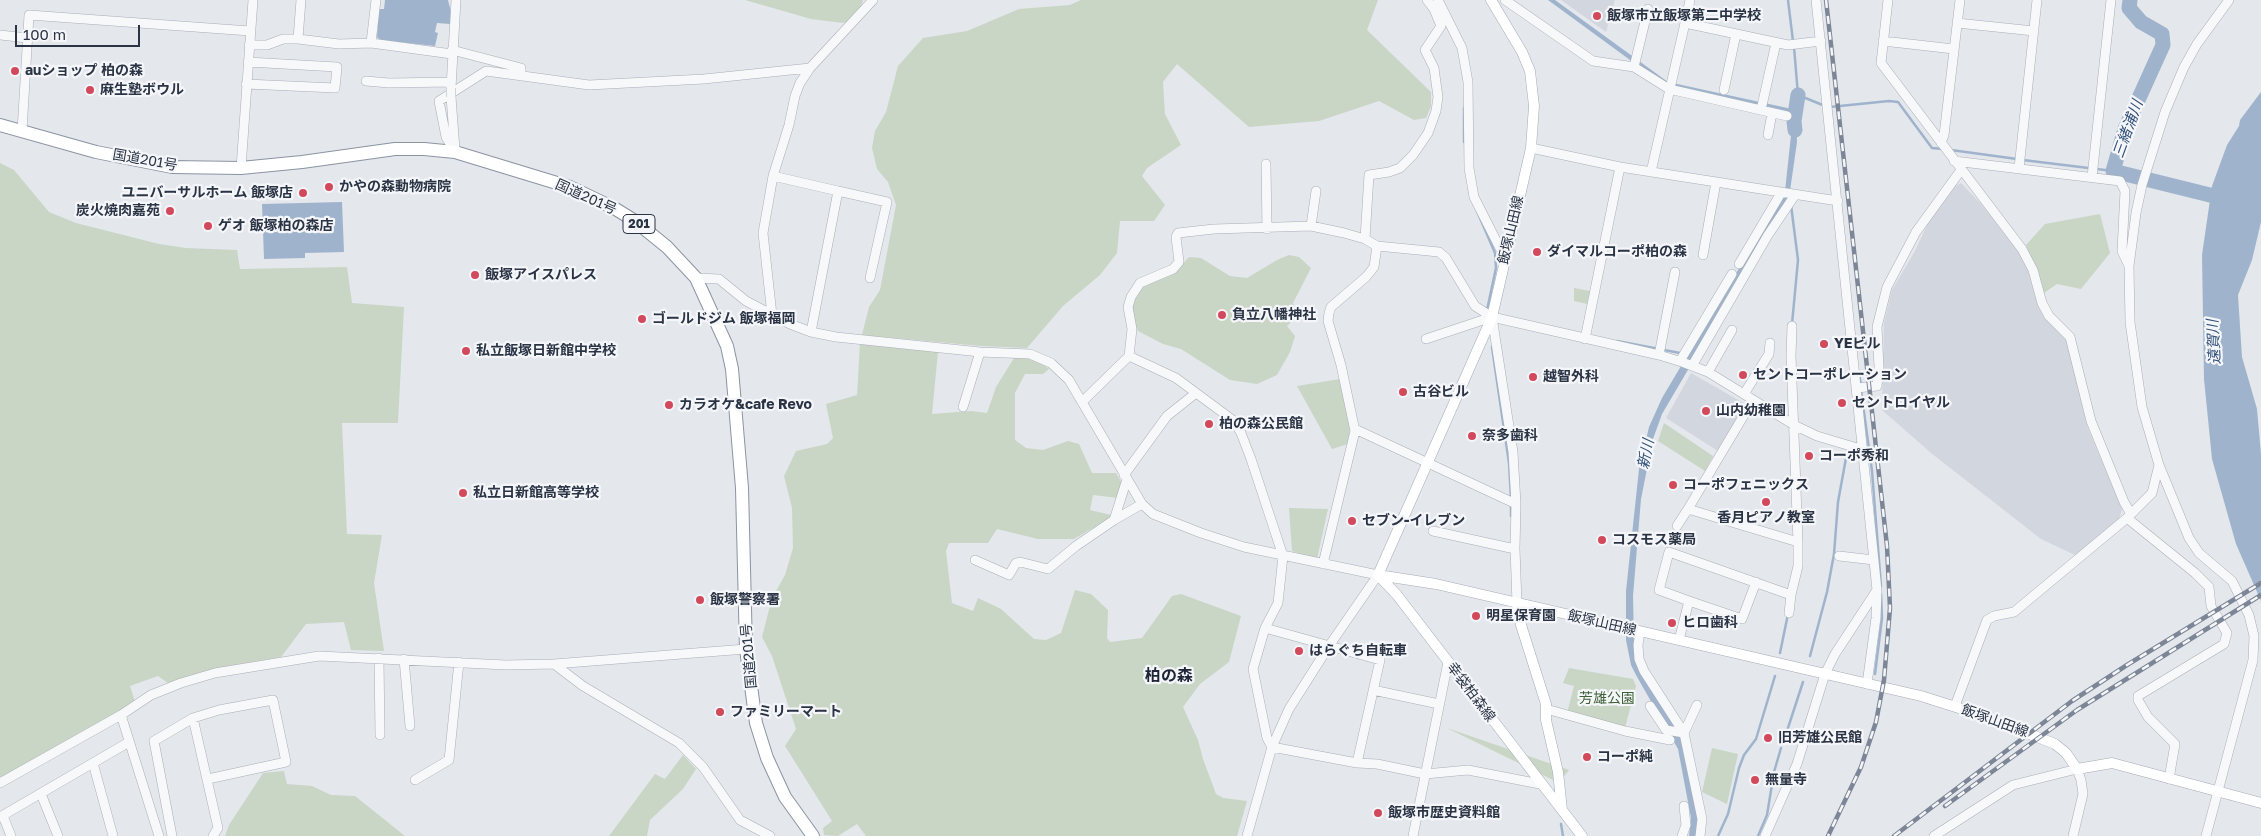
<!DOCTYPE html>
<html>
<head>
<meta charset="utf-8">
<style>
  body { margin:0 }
  #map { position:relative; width:2261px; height:836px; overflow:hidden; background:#e4e7ec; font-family:"Golos Text",sans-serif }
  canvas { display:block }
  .scale { position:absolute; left:15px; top:25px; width:125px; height:22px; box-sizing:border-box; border:2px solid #2b3445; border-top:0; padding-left:6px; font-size:15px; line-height:18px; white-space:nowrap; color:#2b3445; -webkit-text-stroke:4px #f4f6f9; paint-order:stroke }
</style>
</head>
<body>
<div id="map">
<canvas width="2261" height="836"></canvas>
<div class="scale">100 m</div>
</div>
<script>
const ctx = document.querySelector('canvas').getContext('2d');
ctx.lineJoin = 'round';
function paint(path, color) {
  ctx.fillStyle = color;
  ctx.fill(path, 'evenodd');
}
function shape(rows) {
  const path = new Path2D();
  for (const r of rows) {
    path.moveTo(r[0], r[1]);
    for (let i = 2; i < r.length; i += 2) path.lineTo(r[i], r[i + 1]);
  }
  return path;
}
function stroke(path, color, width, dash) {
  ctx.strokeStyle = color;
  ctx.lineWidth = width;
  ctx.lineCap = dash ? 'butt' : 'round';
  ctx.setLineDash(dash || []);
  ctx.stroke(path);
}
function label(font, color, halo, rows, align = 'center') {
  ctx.font = font + ' "Golos Text","Noto Sans JP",sans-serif';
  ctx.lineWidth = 4.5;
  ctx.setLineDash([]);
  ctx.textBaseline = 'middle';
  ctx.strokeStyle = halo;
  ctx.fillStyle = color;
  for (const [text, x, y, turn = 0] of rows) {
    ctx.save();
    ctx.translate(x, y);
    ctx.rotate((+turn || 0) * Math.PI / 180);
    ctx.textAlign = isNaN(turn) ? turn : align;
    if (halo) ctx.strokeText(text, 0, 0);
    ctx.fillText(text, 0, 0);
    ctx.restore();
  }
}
paint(shape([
  [1561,0,1615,0,1606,32],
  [1961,183,1982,205,2020,254,2030,271,2055,328,2067,341,2087,426,2122,509,2119,520,2077,556,2041,539,1931,453,1882,410,1884,323,1892,290,1915,251,1929,221,1955,186],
  [1691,373,1747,405,1718,451,1666,418]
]), '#d2d6de');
paint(shape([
  [745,0,863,0,858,15,851,21,843,23,811,19],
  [1081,0,1378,0,1367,30,1431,92,1431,106,1426,118,1414,120,1379,101,1319,121,1249,127,1177,64,1163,82,1165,114,1181,145,1147,168,1142,176,1165,205,1154,221,1120,221,1117,253,1100,275,1063,306,1027,348,981,346,862,335,869,307,880,290,896,205,888,182,877,169,872,148,875,131,886,112,898,66,923,38,967,31,1019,9,1070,5],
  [0,163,14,170,49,212,76,223,159,244,186,248,237,250,240,269,347,267,352,303,404,307,398,423,342,423,347,534,382,535,374,583,384,651,351,650,344,622,306,624,281,657,212,669,168,683,158,676,130,686,135,702,0,778],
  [2100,214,2110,253,2081,289,2057,284,2044,293,2026,245,2045,224],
  [1289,255,1299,257,1311,268,1293,303,1298,316,1287,326,1295,336,1290,352,1277,375,1257,384,1230,380,1181,349,1163,344,1138,331,1135,324,1132,308,1136,294,1143,287,1176,271,1189,257,1201,258,1230,276,1247,278,1277,260],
  [1574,288,1590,291,1587,304,1574,301],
  [860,343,938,351,932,414,971,411,987,413,996,387,1014,358,1027,358,1043,364,1049,369,1043,374,1025,374,1015,393,1015,440,1026,448,1043,450,1068,441,1079,444,1092,473,1116,473,1122,483,1118,498,1093,495,1090,510,1111,515,1110,518,1074,539,1038,539,997,529,988,543,949,543,946,551,952,603,973,611,978,598,1001,609,1034,639,1046,640,1061,633,1075,590,1091,594,1108,610,1107,638,1110,642,1142,638,1172,596,1181,594,1241,616,1229,662,1200,684,1183,707,1198,740,1203,759,1216,794,1223,798,1247,801,1237,836,866,836,857,824,838,836,824,835,823,828,832,821,785,746,796,729,772,656,762,637,772,598,785,575,793,548,792,508,784,476,796,451,827,444,833,438,826,404,857,395],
  [1340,379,1350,428,1348,444,1332,449,1297,386],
  [1664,423,1713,456,1705,471,1658,441],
  [1289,508,1328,509,1317,559,1292,551],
  [1569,668,1633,679,1636,686,1625,728,1567,713,1574,686,1563,683],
  [1447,728,1569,770,1559,783],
  [1712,748,1738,754,1727,804,1702,792],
  [683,755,696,769,683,789,650,820,647,836,609,836,655,774,665,779],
  [284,771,287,784,312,786,331,795,355,796,405,836,225,836,229,825,263,773]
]), '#c9d6c5');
paint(shape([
  [385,0,448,0,451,12,450,24,437,23,435,32,438,33,435,46,380,40,377,37,379,9,384,9],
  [1548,0,1555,0,1668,82,1792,109,1796,112,1797,142,1789,198,1662,414,1653,439,1641,499,1633,596,1634,644,1680,735,1699,816,1697,836,1689,836,1691,818,1678,749,1636,675,1631,665,1626,640,1626,591,1639,469,1649,427,1662,398,1785,191,1792,126,1791,114,1675,88,1656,79],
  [2261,92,2261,222,2252,260,2238,295,2242,357,2257,409,2261,454,2261,601,2236,544,2212,459,2204,379,2202,255,2212,186,2227,145,2239,126,2240,120],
  [342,202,344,252,305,253,305,258,264,259,262,204]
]), '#9fb4cc');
stroke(shape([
  [1788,0,1793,41],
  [1794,47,1798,95,1825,106],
  [1830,107,1889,101,1898,102,1932,148,1943,149],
  [1464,108,1464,142],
  [1951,150,2017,159],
  [2023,160,2113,171],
  [1791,205,1798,260,1792,324],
  [1477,211,1495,253,1496,268,1487,310],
  [1617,341,1680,353],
  [1492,347,1509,463,1511,498],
  [1859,374,1861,385],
  [1861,390,1872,471,1881,586],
  [1511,504,1511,516],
  [1780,653,1788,614],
  [1810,656,1827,592,1834,554,1838,502,1848,447],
  [1875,674,1882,618,1881,594],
  [1787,731,1803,682],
  [1561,824,1563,836],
  [1718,836,1728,814,1739,768,1744,755,1756,739,1775,676],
  [1758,836,1767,815,1774,772,1781,748]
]), '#9fb4cc', 2.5);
stroke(shape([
  [2130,0,2129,8,2141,22,2162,34,2163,45,2125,129,2113,171,2218,197],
  [1795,130,1794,121,1798,95]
]), '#9fb4cc', 15);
const minor = shape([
  [1438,0,1462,48,1468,82,1469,168,1474,197,1504,256],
  [1505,0,1593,61,1634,67,1669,89,1787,116],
  [1816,0,1877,590,1876,618,1867,684],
  [1888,0,1881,63,2022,249,2033,270,2042,303,2049,316,2070,337,2091,421,2124,502,2131,514],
  [1685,23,1690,0],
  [1957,23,2034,31],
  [0,35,27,38],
  [298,39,301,0],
  [1883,41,1954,49],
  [371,43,376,0],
  [249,45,267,45,283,39,298,39,339,44,371,43,452,54],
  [452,50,521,68,521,76],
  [1634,67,1648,9],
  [366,81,389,83,451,82],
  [246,84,335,88,337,67,248,62],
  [451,88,456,0],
  [1724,90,1736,34],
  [451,97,455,149],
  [1761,110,1776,43],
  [22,131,29,15,250,31],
  [1768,135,1772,113],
  [1941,143,1944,135,1960,0],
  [1531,148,1620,167,1838,201],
  [455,152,446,137,439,101,486,71,589,85,704,79,810,68],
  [1954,161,2120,181,2125,191,2122,251,2129,266],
  [1266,164,1267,229],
  [241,168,253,0],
  [2019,168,2037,0],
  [1651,172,1685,23,1788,45,1821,41],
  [773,176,838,191,811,332],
  [2092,177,2111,0],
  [838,191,887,202,870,278],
  [1311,226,1316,191],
  [1365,239,1369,175,1389,172,1400,168,1413,155,1428,133,1436,111,1438,97,1434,68,1425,50,1441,26,1434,9,1427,0],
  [1703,255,1716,182],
  [1739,264,1781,193],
  [696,278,719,279,746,301,790,324,811,332,836,337,980,352,1030,354,1051,363,1069,380,1142,504,1153,514,1201,533,1244,547,1378,575,1329,646,1289,709,1272,747,1247,836],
  [772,315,763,233,773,176,789,125,795,96,800,83,810,68,873,0],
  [1492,317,1513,452,1516,504,1515,549,1517,603],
  [1426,339,1492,317],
  [1585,339,1620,167],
  [1659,355,1675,272],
  [1129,356,1176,378,1234,421,1241,433,1251,459,1283,556,1278,603,1265,628,1253,669,1267,738,1272,747],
  [1680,361,1732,274],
  [1692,366,1768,235,1795,195],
  [1708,372,1732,330],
  [1856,388,1877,386,1879,367,1877,327,1887,287,1916,232,1961,170],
  [1744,394,1769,354,1770,343],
  [1082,402,1129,356,1132,329,1128,307,1131,297,1140,283,1173,269,1179,262,1176,237,1178,233,1214,229,1311,226,1344,233,1365,239,1377,246,1439,252,1446,258,1475,306,1492,317,1659,355,1682,362,1708,372,1794,425,1817,436,1864,450],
  [963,407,980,352],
  [1355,429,1516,504],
  [1124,475,1167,416,1196,393],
  [1688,509,1753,400],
  [2127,518,2195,573,2209,587,2211,606,2227,633,2224,644,2138,696,2138,700,2148,717,2175,744,2169,779],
  [1114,520,1142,504],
  [1677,526,1688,509,1798,542],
  [1433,531,1515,549],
  [1839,556,1874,560],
  [975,560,1009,575,1016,563,1020,562,1048,569,1076,546,1114,520,1127,479],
  [1323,564,1355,431,1341,365,1328,321,1329,313,1331,307,1366,277,1374,267,1377,246],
  [1689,601,1742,619,1756,582],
  [1789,613,1791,595],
  [1265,628,1380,660,1357,763],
  [1640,632,1638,645,1639,659,1644,671,1684,733],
  [1679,640,1689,601,1659,590,1669,552,1791,595,1798,566,1798,542,1791,356,1792,326],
  [379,658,380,735],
  [404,659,410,726],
  [554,664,583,686,679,743,703,767,740,820,770,836],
  [1373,690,1439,704],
  [1650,706,1666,730,1684,733,1702,819,1700,836],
  [1955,706,1987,620,1994,616,2014,612,2127,518,2152,493,2159,465],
  [1546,709,1625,731,1670,740],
  [121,715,159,836],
  [193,718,218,828,213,836],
  [1684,733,1697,705],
  [1272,747,1357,763,1377,764,1425,774,1468,770,1540,784],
  [93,763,113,836],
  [415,780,449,760,459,662],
  [0,783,121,715,151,695,181,683,215,673,319,656,506,665,554,664,746,649],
  [41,794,58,836],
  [3,816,11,836],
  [0,817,129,742],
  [172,836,154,741,193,718,219,710,273,700,286,762,208,779],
  [1413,836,1448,662],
  [1682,836,1686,825,1684,806],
  [1765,836,1797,764,1825,674,1835,654,1877,590],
  [1934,836,2013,785,2077,769,2081,780,2083,794,2073,836],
  [2206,836,2253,660,2254,636,2249,615,2232,581,2199,553,2189,538,2159,465,2142,407,2130,322,2129,266,2136,213,2142,185,2165,112,2184,67,2197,44,2229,0]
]);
const major = shape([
  [1378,575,1436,584,1921,696,1981,715,2055,744,2066,753,2077,769,2112,763,2261,803],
  [1378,575,1492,317,1531,148,1534,106,1530,71,1522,52,1491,0],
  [1378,575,1397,595,1582,836],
  [1517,603,1521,625,1546,704,1546,720,1558,772,1562,810]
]);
const highway = shape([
  [0,125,96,152,172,167,241,168,302,162,395,149,424,149,455,152,570,187,614,208,635,221,667,247,696,278,727,346,732,369,742,488,746,649,756,723,767,758,785,797,813,836]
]);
stroke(minor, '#a9aeb7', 10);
stroke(major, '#a3abb8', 11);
stroke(highway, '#8b94a3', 14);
stroke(minor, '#f7f8fa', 9);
stroke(major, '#fff', 10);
stroke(highway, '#fff', 12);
const rail = shape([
  [1826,0,1887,546,1890,608,1884,680,1876,722,1861,767,1828,836],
  [1945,806,2077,710,2261,595],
  [1894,836,2072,701,2127,665,2261,583]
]);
stroke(rail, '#7d8696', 4.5);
stroke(rail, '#f4f6f9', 2.5, [8]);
const minorBridge = shape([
  [451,88,451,97]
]);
stroke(minorBridge, '#a9aeb7', 10, []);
stroke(minorBridge, '#f7f8fa', 9);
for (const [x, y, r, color] of [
  [1597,16,5,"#d1495b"],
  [15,71,5,"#d1495b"],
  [90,90,5,"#d1495b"],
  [329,187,5,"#d1495b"],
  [303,193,5,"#d1495b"],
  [170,211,5,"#d1495b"],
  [208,226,5,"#d1495b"],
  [1537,252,5,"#d1495b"],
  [475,275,5,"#d1495b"],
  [1222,315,5,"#d1495b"],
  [642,319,5,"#d1495b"],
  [1824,344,5,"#d1495b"],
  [466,351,5,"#d1495b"],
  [1743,375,5,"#d1495b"],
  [1533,377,5,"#d1495b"],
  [1403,392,5,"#d1495b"],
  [1842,403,5,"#d1495b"],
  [669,405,5,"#d1495b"],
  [1706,411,5,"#d1495b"],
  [1209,424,5,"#d1495b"],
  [1472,436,5,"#d1495b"],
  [1809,456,5,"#d1495b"],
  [1673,485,5,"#d1495b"],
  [463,493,5,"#d1495b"],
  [1766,502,5,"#d1495b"],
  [1352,521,5,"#d1495b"],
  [1602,540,5,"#d1495b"],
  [700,600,5,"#d1495b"],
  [1476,616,5,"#d1495b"],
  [1672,623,5,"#d1495b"],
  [1299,651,5,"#d1495b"],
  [720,712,5,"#d1495b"],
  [1768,738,5,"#d1495b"],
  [1587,757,5,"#d1495b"],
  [1755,780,5,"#d1495b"],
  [1378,813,5,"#d1495b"]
]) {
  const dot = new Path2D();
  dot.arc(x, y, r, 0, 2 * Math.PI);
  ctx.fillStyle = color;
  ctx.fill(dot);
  stroke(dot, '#f4f6f9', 2);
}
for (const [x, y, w] of [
  [639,224,32]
]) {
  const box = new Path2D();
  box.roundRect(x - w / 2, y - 9.5, w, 19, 4);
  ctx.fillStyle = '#f4f6f9';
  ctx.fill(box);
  stroke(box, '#2b3445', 1);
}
label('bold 12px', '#2b3445', null, [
  ["201",639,224]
]);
label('bold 14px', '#2b3445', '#f4f6f9', [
  ["飯塚市立飯塚第二中学校",1607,16],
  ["auショップ 柏の森",25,71],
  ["麻生塾ボウル",100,90],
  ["かやの森動物病院",339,187],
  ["ユニバーサルホーム 飯塚店",293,193,"right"],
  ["炭火焼肉嘉苑",160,211,"right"],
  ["ゲオ 飯塚柏の森店",218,226],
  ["ダイマルコーポ柏の森",1547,252],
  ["飯塚アイスパレス",485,275],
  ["負立八幡神社",1232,315],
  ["ゴールドジム 飯塚福岡",652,319],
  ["YEビル",1834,344],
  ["私立飯塚日新館中学校",476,351],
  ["セントコーポレーション",1753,375],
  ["越智外科",1543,377],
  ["古谷ビル",1413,392],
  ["セントロイヤル",1852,403],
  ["カラオケ&cafe Revo",679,405],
  ["山内幼稚園",1716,411],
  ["柏の森公民館",1219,424],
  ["奈多歯科",1482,436],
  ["コーポ秀和",1819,456],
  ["コーポフェニックス",1683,485],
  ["私立日新館高等学校",473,493],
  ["香月ピアノ教室",1766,518,"center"],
  ["セブン-イレブン",1362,521],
  ["コスモス薬局",1612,540],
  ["飯塚警察署",710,600],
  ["明星保育園",1486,616],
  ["ヒロ歯科",1682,623],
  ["はらぐち自転車",1309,651],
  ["ファミリーマート",730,712],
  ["旧芳雄公民館",1778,738],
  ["コーポ純",1597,757],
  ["無量寺",1765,780],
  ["飯塚市歴史資料館",1388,813]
], 'left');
label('14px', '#2b3445', '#f4f6f9', [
  ["国道201号",145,160,10],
  ["国道201号",586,197,24],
  ["飯塚山田線",1511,230,-77],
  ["飯塚山田線",1602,623,13],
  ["国道201号",749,656,-95],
  ["幸袋柏森線",1471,692,53],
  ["飯塚山田線",1995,721,20]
]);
label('14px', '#3f6138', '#f4f6f9', [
  ["芳雄公園",1607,699]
]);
label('italic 15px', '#34527a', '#f4f6f9', [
  ["三緒浦川",2128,129,-70],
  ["遠賀川",2214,342,-93],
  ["新川",1646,454,-79]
]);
label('bold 16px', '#1d2536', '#f4f6f9', [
  ["柏の森",1169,676]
]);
</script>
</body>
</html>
